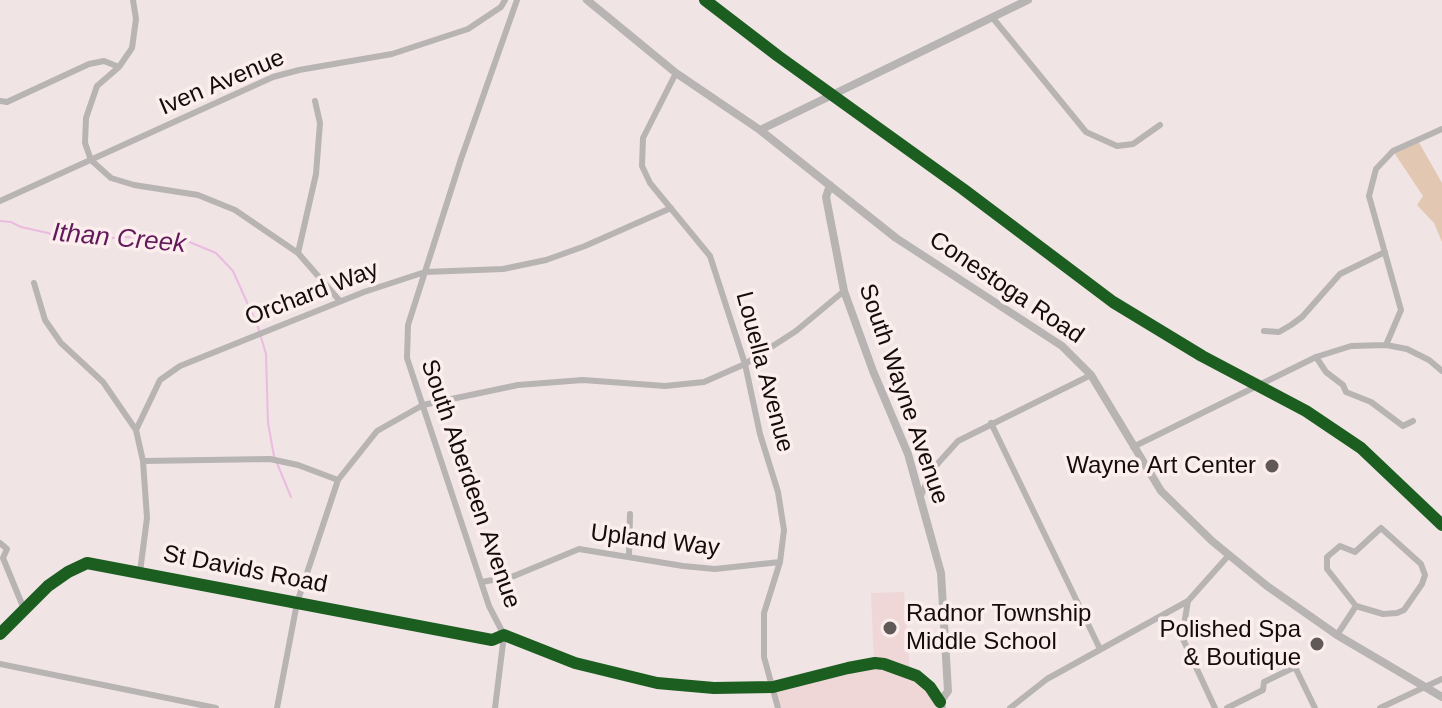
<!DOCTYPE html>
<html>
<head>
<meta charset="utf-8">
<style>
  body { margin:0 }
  canvas { display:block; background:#f0e4e4 }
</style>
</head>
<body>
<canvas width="1442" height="708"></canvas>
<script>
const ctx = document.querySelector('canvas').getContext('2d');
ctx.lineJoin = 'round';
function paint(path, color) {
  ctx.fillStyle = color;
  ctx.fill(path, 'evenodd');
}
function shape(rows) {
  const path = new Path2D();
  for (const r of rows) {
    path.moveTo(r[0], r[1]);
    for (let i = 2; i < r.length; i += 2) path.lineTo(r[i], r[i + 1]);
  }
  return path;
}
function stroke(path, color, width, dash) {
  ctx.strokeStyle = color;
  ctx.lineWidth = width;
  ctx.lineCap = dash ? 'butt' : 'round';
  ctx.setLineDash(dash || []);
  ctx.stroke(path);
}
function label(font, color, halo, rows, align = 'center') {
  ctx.font = font + ' Arial,sans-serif';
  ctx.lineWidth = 7;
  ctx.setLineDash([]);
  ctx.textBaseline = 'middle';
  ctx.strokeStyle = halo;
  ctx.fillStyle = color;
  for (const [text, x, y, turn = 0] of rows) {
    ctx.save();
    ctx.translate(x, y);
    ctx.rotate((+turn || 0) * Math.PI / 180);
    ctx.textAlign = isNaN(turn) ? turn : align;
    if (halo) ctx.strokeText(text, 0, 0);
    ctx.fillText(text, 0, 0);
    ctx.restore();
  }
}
paint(shape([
  [904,592,910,672,930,687,942,708,778,708,773,687,874,663,871,593]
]), '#eed7d6');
paint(shape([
  [1417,139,1442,183,1442,242,1434,223,1417,205,1423,196,1393,151]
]), '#e2c7b2');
stroke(shape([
  [0,221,11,222,21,227,48,233,62,239,79,241,125,237,187,241,216,253,233,271,258,327,266,354,268,423,274,456,291,497]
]), '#ebbbe0', 2);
stroke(shape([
  [133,0,136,19,132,48,119,67,97,86,86,118,85,143,91,160,111,178,134,185,198,195,235,210,298,253,339,300],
  [992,17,1086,132,1117,146,1133,144,1160,125],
  [676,73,643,138,642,166,650,183,710,256,745,364,760,434,778,492,784,530,780,562,764,613,764,657,778,708],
  [0,101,7,102,89,64,104,61,119,67],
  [0,201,273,77,299,70,392,54,468,29,501,7,505,0],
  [298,253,316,174,320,123,315,101],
  [34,283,45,320,61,343,103,382,136,430],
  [1264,331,1279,332,1291,325,1302,317,1340,274,1385,252],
  [1386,345,1407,349,1429,360,1442,371],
  [1316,357,1326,372,1343,385,1346,392,1371,402,1403,426,1413,421],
  [991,423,1100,649],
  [1133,447,1316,357,1351,346,1386,345,1401,310,1369,196,1376,169,1393,151,1442,129],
  [143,461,270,459,298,465,338,480],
  [920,498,932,470,958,441,1091,375],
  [0,543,7,549,3,558,24,609],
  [629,556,630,514],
  [140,572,147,518,143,461,136,430,160,380,180,366,364,292,425,272,503,269,546,260,585,246,671,208],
  [482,582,514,576,579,549,683,566,715,569,780,562],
  [0,634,48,586,68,572,87,563,492,640,504,635,575,663,657,683,714,688,773,687,848,668,875,663,884,664,917,676,930,687,940,702],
  [1337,635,1356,606,1383,614,1397,613,1404,610,1422,584,1425,575,1421,564,1381,528,1355,552,1340,546,1327,557,1327,569,1356,606],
  [0,664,216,708],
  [277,708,297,603,338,480,377,431,423,405,518,385,583,380,665,386,704,382,745,364,796,331,844,291],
  [495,708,504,635,489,606,407,358,408,325,461,159,517,0],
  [1010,708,1047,679,1188,601],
  [1215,708,1182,637,1188,601,1229,555],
  [1227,708,1263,690,1264,682,1295,667,1315,708],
  [1380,708,1442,679]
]), '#b8b4b4', 6);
stroke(shape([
  [587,0,676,73,760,130,896,238,1062,346,1091,375,1161,491,1212,541,1267,586,1337,635,1442,697],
  [760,130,1028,0],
  [830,185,826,197,844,291,873,371,908,454,941,573,948,691,940,702,942,708]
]), '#b8b4b4', 8);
stroke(shape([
  [705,0,778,56,963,189,1113,302,1202,356,1306,411,1361,448,1442,525],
  [0,634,48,586,68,572,87,563,492,640,504,635,575,663,657,683,714,688,773,687,848,668,875,663,884,664,917,676,930,687,940,702]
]), '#1b5e20', 12);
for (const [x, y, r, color] of [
  [1272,466,8,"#615858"],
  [890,628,8,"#615858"],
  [1317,644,8,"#615858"]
]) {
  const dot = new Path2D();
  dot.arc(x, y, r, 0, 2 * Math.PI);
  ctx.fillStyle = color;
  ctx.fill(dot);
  stroke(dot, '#fdeeee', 3);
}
label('24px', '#140c0c', '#fdeeee', [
  ["Iven Avenue",222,83,-23],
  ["Conestoga Road",1006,288,34],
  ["Orchard Way",312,294,-21],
  ["Louella Avenue",764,372,75],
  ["South Wayne Avenue",903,394,71],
  ["South Aberdeen Avenue",470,484,71],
  ["Upland Way",655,541,7],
  ["St Davids Road",245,570,11]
]);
label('24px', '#140c0c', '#fdeeee', [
  ["Wayne Art Center",1256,466],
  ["Radnor Township",906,614,"left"],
  ["Middle School",906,642,"left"],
  ["Polished Spa",1301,630],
  ["& Boutique",1301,658]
], 'right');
label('italic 26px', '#62195b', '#fdeeee', [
  ["Ithan Creek",119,239,5]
]);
</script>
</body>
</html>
